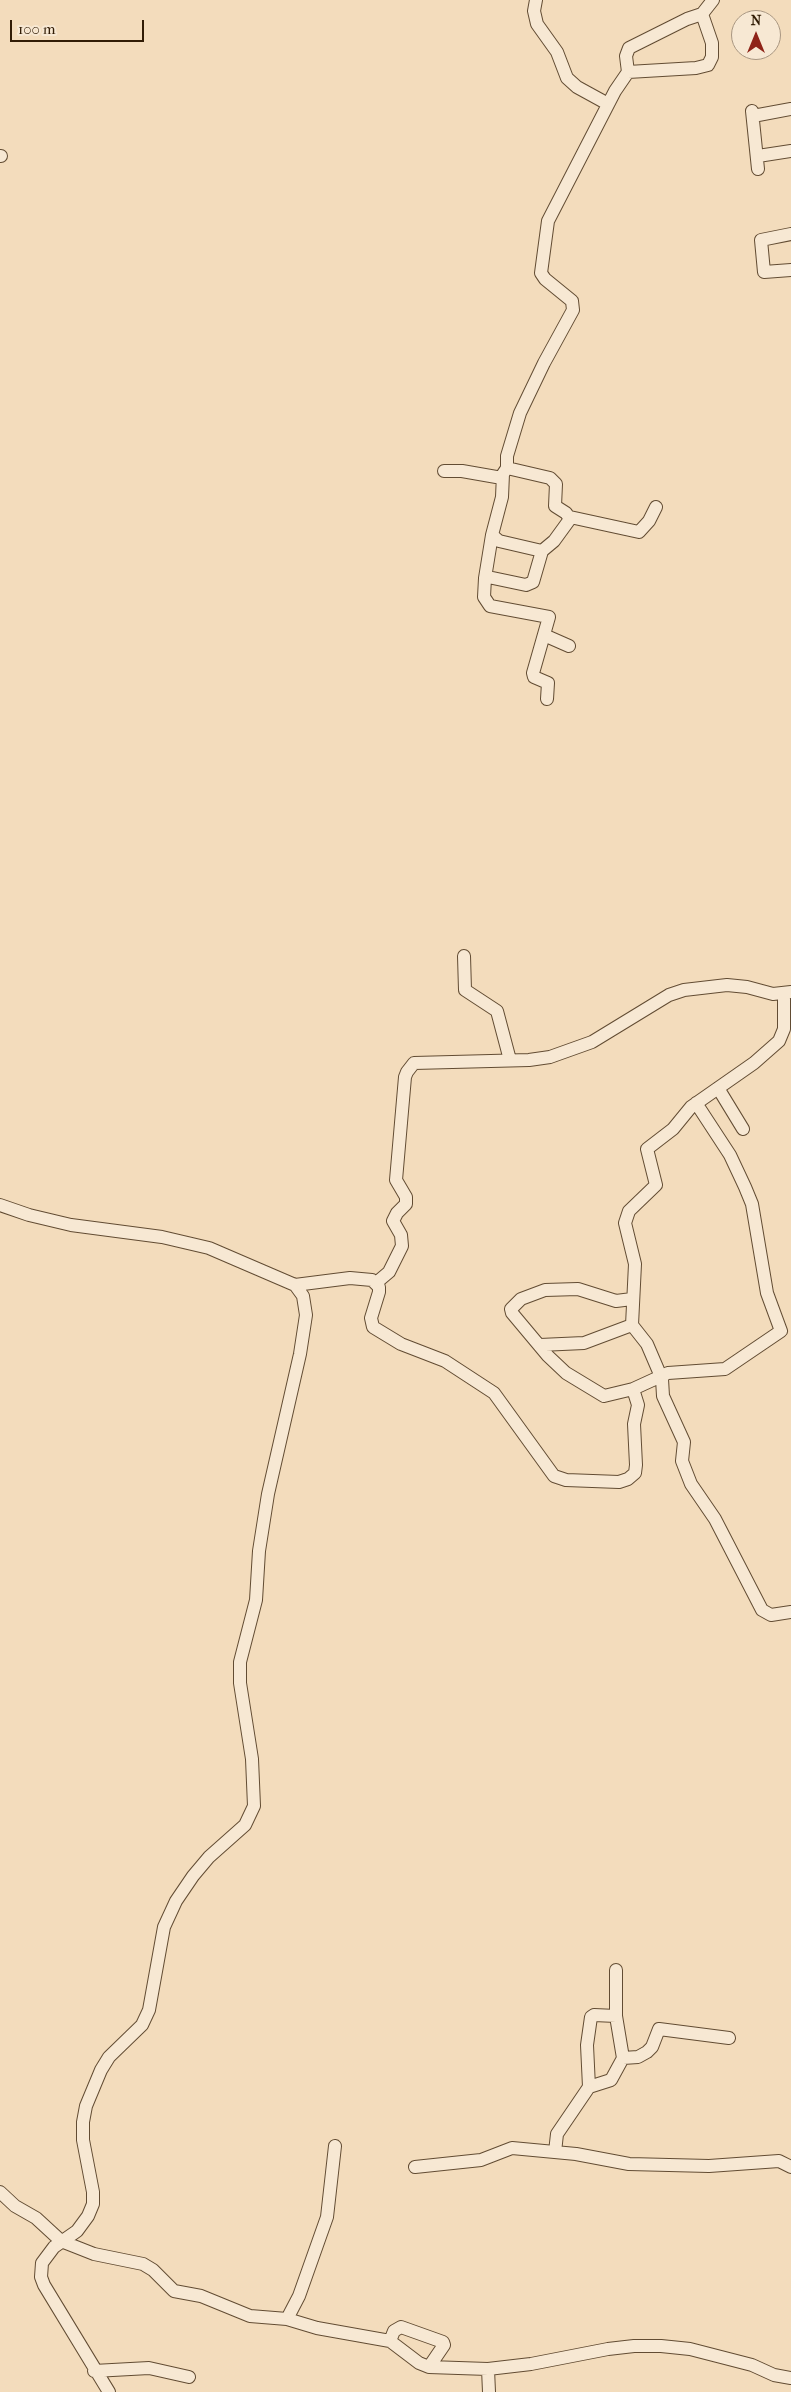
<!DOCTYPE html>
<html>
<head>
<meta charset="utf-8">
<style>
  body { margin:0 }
  #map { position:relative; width:791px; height:2392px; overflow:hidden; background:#f3dcbc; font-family:"IM FELL French Canon",serif }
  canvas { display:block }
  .north { position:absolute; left:731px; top:10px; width:50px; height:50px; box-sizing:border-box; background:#f7e8d3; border:1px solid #a89681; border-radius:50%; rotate:0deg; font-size:14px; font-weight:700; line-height:20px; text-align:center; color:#311c05 }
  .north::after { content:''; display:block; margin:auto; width:18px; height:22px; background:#8f2418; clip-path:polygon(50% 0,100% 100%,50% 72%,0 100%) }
  .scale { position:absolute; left:10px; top:20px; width:134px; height:22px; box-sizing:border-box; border:2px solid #311c05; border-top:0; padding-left:6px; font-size:15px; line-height:18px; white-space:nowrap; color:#311c05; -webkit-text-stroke:4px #f7e8d3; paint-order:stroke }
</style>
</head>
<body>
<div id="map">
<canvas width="791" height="2392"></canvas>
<div class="north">N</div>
<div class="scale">100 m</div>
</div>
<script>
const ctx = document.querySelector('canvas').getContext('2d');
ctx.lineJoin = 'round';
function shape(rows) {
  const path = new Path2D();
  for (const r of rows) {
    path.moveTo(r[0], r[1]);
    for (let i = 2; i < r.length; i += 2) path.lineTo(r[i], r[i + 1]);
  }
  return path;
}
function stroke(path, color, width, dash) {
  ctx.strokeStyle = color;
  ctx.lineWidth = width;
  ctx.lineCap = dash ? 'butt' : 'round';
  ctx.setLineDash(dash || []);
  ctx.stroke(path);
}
const minor = shape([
  [536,0,534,11,537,24,557,52,567,78,577,87,608,104],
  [628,72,696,68,708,65,712,57,712,43,702,14],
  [752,111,758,169],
  [753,116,791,109],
  [0,156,1,156],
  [758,156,791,151],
  [791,234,761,240,764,272,791,270],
  [507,468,550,478,556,484,555,506,566,513,570,519,554,541,542,551,499,541,492,535,502,497,503,474,507,468,507,456,520,413,544,363,573,310,572,301,545,279,541,273,548,221,615,91,628,72,626,56,629,48,687,19,702,14,713,0],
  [444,471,462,471,502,478],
  [570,517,639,532,649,521,656,507],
  [542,551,533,582,526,585,488,577,485,578,484,597,490,606,549,617,533,673,534,677,548,683,547,699],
  [485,578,492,535],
  [544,635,569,646],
  [464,956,465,990,497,1011,510,1060],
  [784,994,784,1029,779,1041,754,1063,691,1107,673,1129,647,1149,656,1185,629,1211,625,1223,635,1264,632,1325,647,1344,662,1379,663,1396,684,1442,682,1461,691,1484,715,1519,762,1610,771,1615,791,1612],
  [718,1088,743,1129],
  [0,1205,29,1215,71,1225,162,1237,209,1248,295,1285,303,1296,306,1315,300,1354,268,1494,259,1551,256,1600,240,1662,240,1683,252,1759,254,1806,245,1825,209,1857,193,1876,176,1901,164,1927,149,2010,142,2025,109,2057,101,2070,86,2106,83,2122,83,2140,93,2192,93,2204,88,2216,77,2231,54,2247,42,2263,41,2277,44,2285,109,2392],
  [376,1283,389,1272,402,1246,401,1235,393,1221,397,1213,406,1204,406,1197,396,1180,405,1077,407,1072,414,1063,529,1060,550,1057,592,1042,669,995,684,990,727,985,747,987,773,994,791,992],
  [295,1285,350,1278,372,1280,379,1287,379,1292,371,1318,373,1327,401,1344,445,1361,494,1393,554,1476,566,1480,619,1482,628,1479,635,1473,636,1465,634,1424,638,1405,633,1389,668,1373,725,1369,781,1331,767,1293,752,1204,745,1187,730,1155,696,1103],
  [632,1299,616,1301,578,1289,545,1290,521,1299,511,1309,512,1313,548,1356,566,1373,604,1396,633,1389],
  [540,1345,584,1343,632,1325],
  [623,2058,638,2057,647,2052,652,2047,659,2029,729,2038],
  [589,2087,611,2080,623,2058,616,2016,616,1970],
  [555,2152,557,2134,589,2087,587,2045,591,2017,594,2015,616,2016],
  [415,2167,481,2160,512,2148,576,2154,629,2164,709,2166,779,2161,791,2167],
  [0,2192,15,2206,36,2218,61,2241,94,2254,143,2264,153,2270,174,2291,201,2296,250,2316,287,2319,317,2328,390,2341,419,2363,429,2367,488,2369,531,2364,608,2349,634,2346,661,2346,690,2349,752,2365,774,2375,791,2378],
  [287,2319,299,2296,327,2217,335,2146],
  [390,2341,394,2331,401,2327,443,2342,444,2345,429,2367],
  [488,2369,489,2392],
  [94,2371,149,2368,189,2377]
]);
stroke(minor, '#624c33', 14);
stroke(minor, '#f7e8d3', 12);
</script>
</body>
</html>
